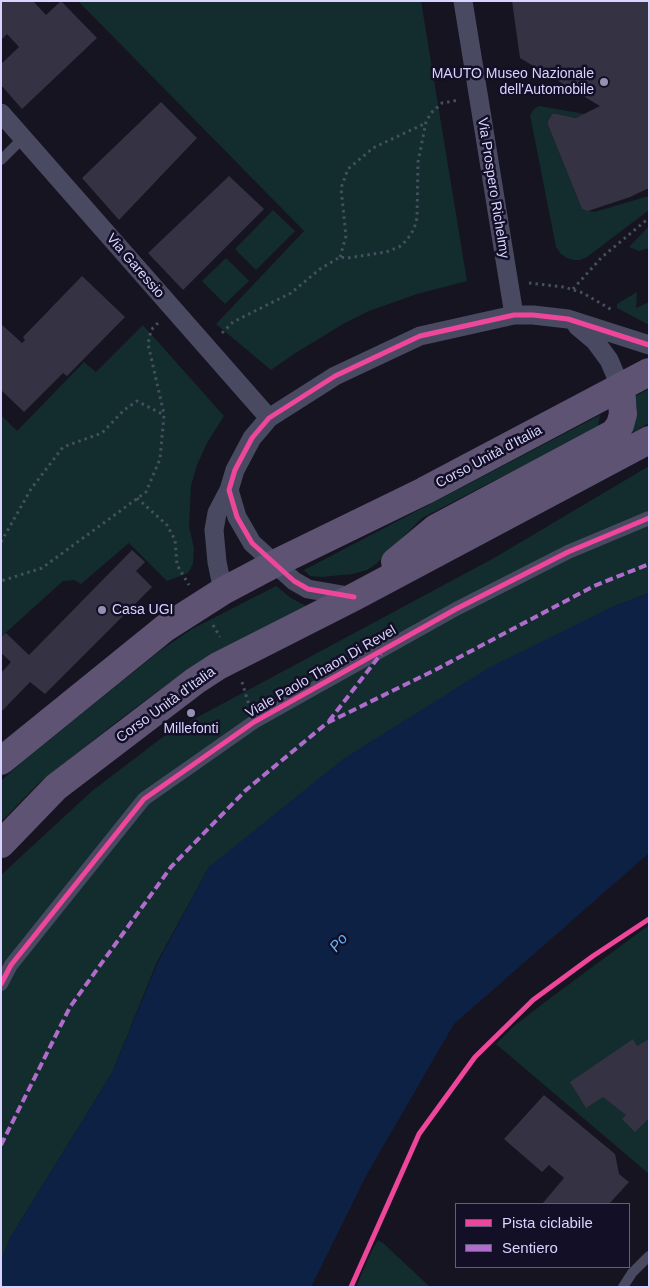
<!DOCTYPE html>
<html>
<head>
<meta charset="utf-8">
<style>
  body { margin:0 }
  #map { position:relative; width:650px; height:1288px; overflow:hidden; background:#161421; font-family:Arial,sans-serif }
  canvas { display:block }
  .frame { position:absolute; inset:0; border:2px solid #d9d4ff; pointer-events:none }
  .legend { position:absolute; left:455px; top:1203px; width:175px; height:65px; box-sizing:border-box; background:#130f26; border:1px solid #625e7d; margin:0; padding:6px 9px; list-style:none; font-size:15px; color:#d9d4ff }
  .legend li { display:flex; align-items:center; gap:10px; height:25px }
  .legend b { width:25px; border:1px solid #625e7d }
</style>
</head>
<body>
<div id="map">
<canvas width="650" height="1288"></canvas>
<div class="frame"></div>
<ul class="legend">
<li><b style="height:6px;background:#ed469a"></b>Pista ciclabile</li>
<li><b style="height:6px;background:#b06ccc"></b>Sentiero</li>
</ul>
</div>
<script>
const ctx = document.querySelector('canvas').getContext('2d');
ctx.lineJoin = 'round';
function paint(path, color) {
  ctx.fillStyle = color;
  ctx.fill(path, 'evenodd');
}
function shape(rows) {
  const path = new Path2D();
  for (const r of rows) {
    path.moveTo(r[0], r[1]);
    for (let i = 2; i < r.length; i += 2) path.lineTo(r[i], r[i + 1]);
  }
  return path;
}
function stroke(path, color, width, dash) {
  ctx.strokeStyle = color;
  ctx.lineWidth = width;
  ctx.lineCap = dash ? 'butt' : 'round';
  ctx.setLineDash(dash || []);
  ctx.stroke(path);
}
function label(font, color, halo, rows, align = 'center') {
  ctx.font = font + ' Arial,sans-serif';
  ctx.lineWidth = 5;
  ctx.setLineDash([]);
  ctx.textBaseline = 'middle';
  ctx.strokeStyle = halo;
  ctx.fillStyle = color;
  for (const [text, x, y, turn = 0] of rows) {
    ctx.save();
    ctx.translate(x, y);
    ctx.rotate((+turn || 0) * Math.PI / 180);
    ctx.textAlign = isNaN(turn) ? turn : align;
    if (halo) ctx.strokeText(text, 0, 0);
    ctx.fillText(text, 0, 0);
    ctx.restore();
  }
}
paint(shape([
  [78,1,421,1,467,281,417,294,369,311,343,324,294,354,271,370,216,324,304,231],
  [539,106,585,114,576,118,557,114,552,114,548,121,548,125,582,209,594,212,649,196,649,210,587,257,580,260,574,260,567,258,561,254,556,247,530,115,534,109],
  [273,210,295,231,256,270,235,249],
  [649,226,649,248,639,251,629,247],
  [226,258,249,281,225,304,202,281],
  [637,292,636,308,649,302,649,325,617,308,617,304],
  [143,325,224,416,207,443,197,465,191,486,189,526,194,548,193,564,188,573,167,581,129,543,81,584,74,580,63,581,1,637,1,415,17,431,84,362,96,372],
  [649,389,649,423,625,437,636,413,637,406,634,397],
  [600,415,598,427,422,518,376,564,367,570,353,574,321,577,310,576,304,570],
  [649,466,649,593,610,608,209,867,157,962,112,1073,10,1238,1,1261,1,875,92,791,168,733,494,558],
  [276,586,291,598,306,606,215,652,177,677,119,720,38,784,1,822,1,781,24,760,161,650,192,629],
  [649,925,649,1174,496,1044,514,1026,545,1002],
  [378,1240,383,1243,430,1287,356,1287,372,1250]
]), '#132c2d');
paint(shape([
  [649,593,649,853,454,1024,367,1174,311,1287,1,1287,1,1261,10,1238,112,1073,158,962,209,867,343,759,490,667,610,608]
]), '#0d2144');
paint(shape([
  [1,1,33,1,46,15,61,1,97,38,22,109,1,85,1,64,19,47,7,34,1,40],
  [512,1,649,1,649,188,630,197,588,211,582,209,548,125,548,121,552,114,557,114,576,118,600,106,520,58],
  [161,102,197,138,119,220,82,178],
  [229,176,264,209,183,290,148,253],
  [82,276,125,317,67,376,63,373,24,412,1,390,1,324,22,343,25,340,23,337],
  [132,550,145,562,136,571,152,587,45,694,30,682,1,712,1,673,11,662,1,653,1,637,6,633,29,655],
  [633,1039,637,1046,649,1039,649,1118,635,1132,622,1119,626,1115,603,1097,586,1108,570,1082],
  [544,1095,615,1154,619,1174,629,1182,609,1204,542,1204,564,1178,549,1165,542,1172,504,1139]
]), '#343243');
stroke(shape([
  [340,257,346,236,341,188,348,169,373,148,426,123],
  [529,283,564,287,583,293,612,310],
  [573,289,602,257,649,218],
  [158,323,151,330,148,344,164,414],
  [222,333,233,322,291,293,320,269,340,257,348,258,386,252,399,247,407,240,414,229,417,218,418,162,426,122,431,113,442,103,459,100],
  [137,498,167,525,175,540,177,565,189,585],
  [1,542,31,489,63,447,102,433,124,410,137,401,164,415,160,459,146,492,42,568,1,581],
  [213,625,220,637],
  [242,682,249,705]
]), '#44505f', 3, [2.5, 4]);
stroke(shape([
  [1,160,23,138],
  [623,1287,632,1273,649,1256]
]), '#4a4962', 10);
stroke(shape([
  [1,984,11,965,144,799,254,722,456,609,568,552,649,518]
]), '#4a4962', 14);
stroke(shape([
  [463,1,514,315],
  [1,113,269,418],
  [577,326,595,341,609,360,621,388],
  [223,591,217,562,214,530,217,513,229,490],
  [354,597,308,589,294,581,252,543,237,517,229,490,235,470,252,438,269,418,335,376,420,336,514,315,533,315,568,319,649,345]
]), '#4a4962', 19);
stroke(shape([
  [395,562,436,528,614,433,620,425,623,414,621,388],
  [1,761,165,628,223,591,274,564,424,491,649,372],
  [1,844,56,787,195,681,218,666,354,597,649,440]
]), '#5e5373', 28);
stroke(shape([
  [329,721,381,654],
  [1,1145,70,1007,171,867,246,790,327,723,437,669,594,586,649,564]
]), '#b06ccc', 4, [8, 4]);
stroke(shape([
  [354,597,308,589,294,581,252,543,237,517,229,490,235,470,252,438,269,418,335,376,420,336,514,315,533,315,568,319,649,345],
  [1,984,11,965,144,799,254,722,456,609,568,552,649,518],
  [351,1287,419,1134,475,1057,533,1000,593,956,649,919]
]), '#ed469a', 5);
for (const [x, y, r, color] of [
  [604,82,5,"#9591b1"],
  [102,610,5,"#9591b1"],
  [191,713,5,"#9591b1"]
]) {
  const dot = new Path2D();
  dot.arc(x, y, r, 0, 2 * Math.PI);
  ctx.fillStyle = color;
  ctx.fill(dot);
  stroke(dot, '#130f26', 2);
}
label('14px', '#d9d4ff', '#130f26', [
  ["MAUTO Museo Nazionale",594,74],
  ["dell'Automobile",594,90],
  ["Casa UGI",112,610,"left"],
  ["Millefonti",191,729,"center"]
], 'right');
label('14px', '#d9d4ff', '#130f26', [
  ["Via Prospero Richelmy",493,188,81],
  ["Via Garessio",135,266,49],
  ["Corso Unità d'Italia",489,457,-28],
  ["Viale Paolo Thaon Di Revel",321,672,-30],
  ["Corso Unità d'Italia",166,705,-36]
]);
label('italic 15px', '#62b6ff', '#130f26', [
  ["Po",339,943,-50]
]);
</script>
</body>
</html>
